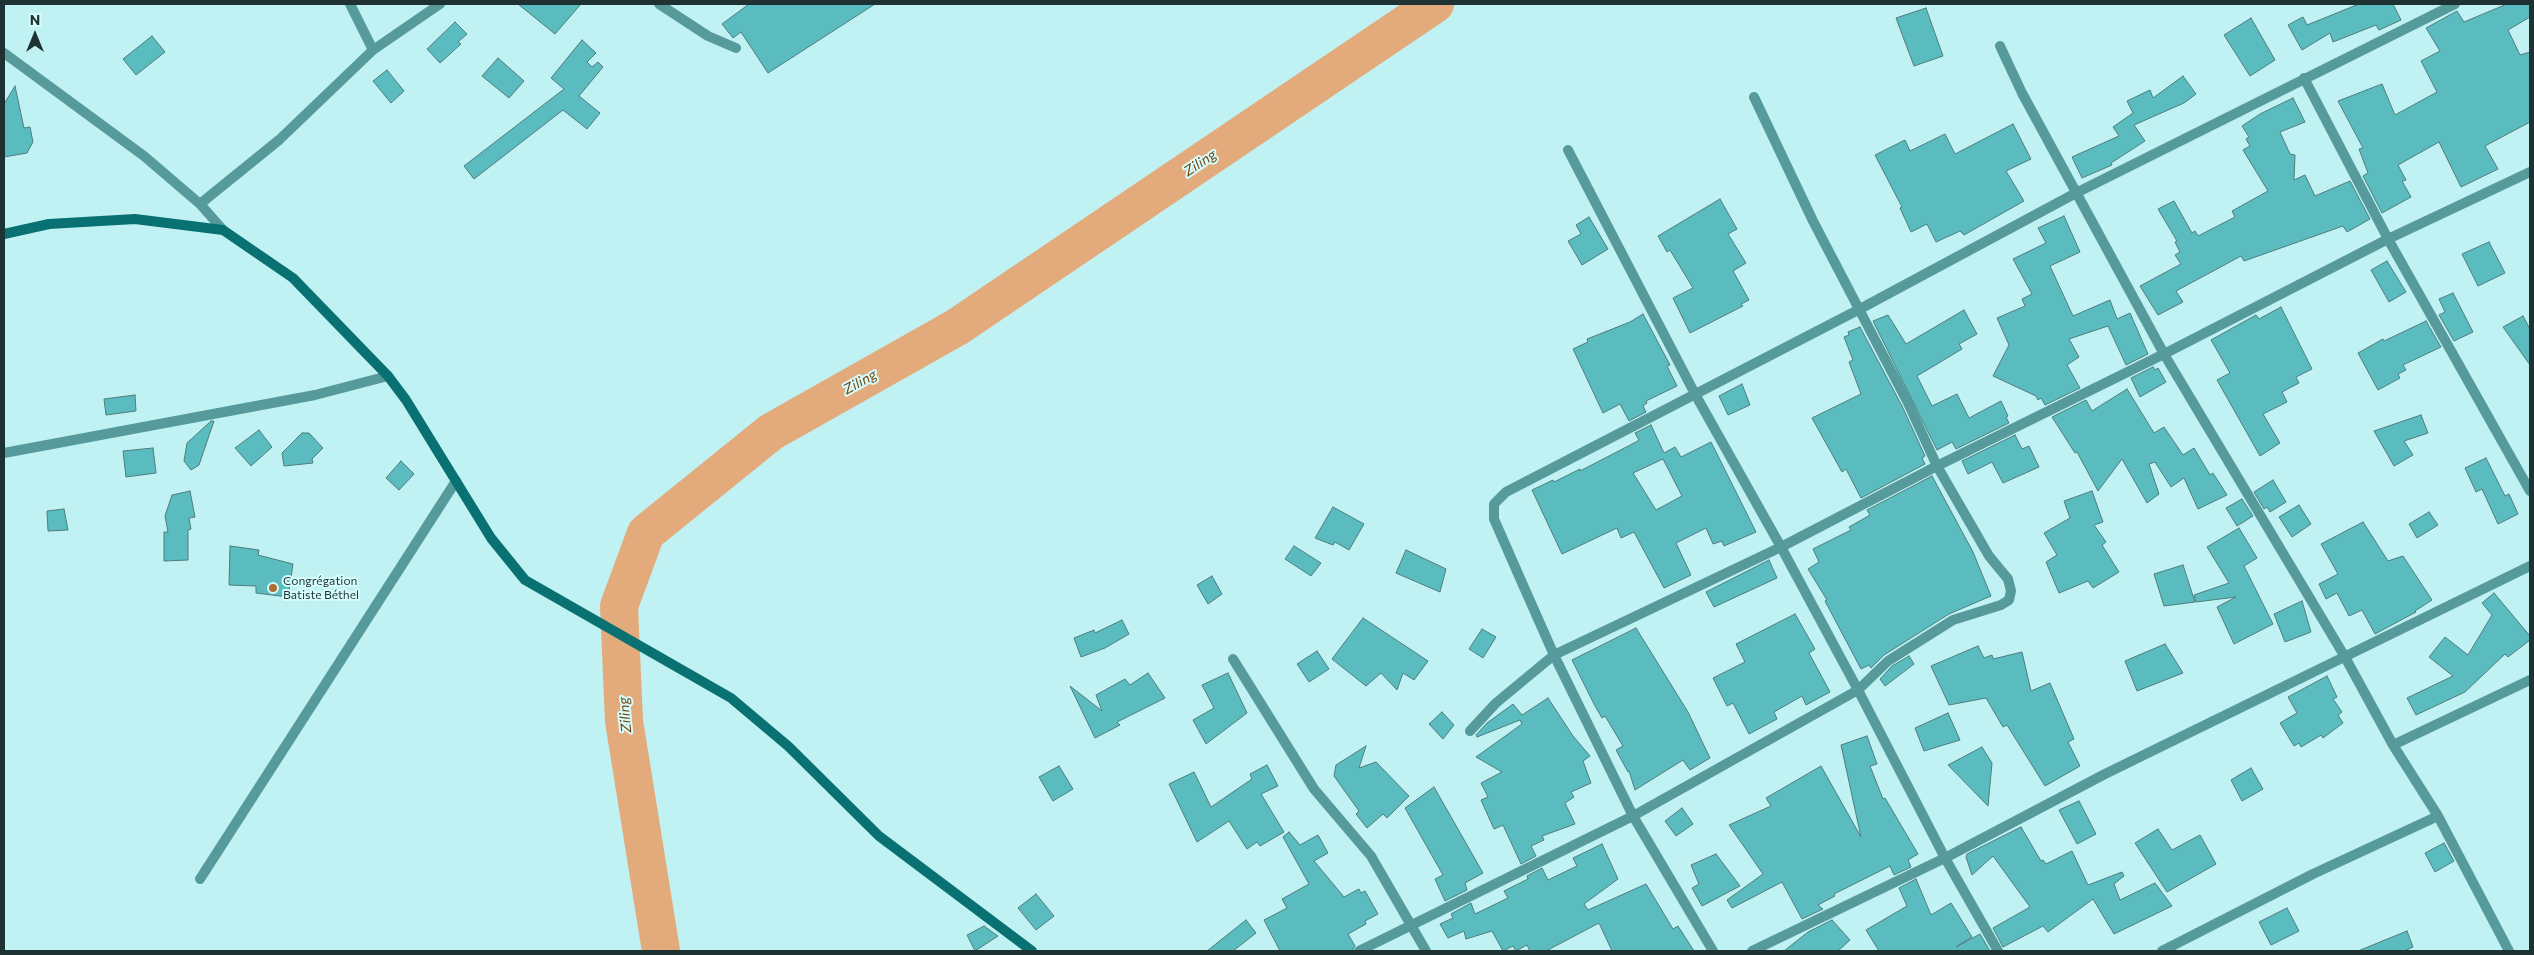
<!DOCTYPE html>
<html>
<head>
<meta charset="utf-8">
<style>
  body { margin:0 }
  #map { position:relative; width:2534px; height:955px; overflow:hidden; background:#c1f2f3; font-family:Commissioner,sans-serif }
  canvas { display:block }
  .frame { position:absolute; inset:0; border:5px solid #1f3233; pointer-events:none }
  .north { position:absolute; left:10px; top:10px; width:50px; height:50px; -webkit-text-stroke:4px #d6fdfe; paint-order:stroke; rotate:0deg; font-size:14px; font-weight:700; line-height:20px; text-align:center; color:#1f3233 }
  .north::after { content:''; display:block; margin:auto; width:18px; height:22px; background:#1f3233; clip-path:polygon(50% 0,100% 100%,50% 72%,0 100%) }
</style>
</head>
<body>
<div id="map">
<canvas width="2534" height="955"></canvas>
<div class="frame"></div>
<div class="north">N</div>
</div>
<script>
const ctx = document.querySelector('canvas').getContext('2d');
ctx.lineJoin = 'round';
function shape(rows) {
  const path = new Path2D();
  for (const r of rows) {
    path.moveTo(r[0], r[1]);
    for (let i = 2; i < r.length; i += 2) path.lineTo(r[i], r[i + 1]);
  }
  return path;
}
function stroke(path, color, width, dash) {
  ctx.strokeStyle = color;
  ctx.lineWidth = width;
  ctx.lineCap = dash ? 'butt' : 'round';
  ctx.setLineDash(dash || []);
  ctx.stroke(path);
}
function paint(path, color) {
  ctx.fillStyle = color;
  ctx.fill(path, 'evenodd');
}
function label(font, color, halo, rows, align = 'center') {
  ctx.font = font + ' Commissioner,sans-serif';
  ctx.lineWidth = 4;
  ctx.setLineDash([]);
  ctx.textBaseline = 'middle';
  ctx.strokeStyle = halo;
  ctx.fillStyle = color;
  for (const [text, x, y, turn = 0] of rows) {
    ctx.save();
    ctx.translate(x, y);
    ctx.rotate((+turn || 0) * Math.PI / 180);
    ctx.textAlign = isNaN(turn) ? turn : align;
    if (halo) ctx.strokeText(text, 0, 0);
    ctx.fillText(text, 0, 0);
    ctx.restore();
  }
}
stroke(shape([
  [661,951,624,721,619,606,646,533,771,432,957,327,1435,4]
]), '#e3ab7b', 38);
const building = shape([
  [518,4,581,4,555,34,518,4],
  [749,4,875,4,768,73,741,32,733,38,722,24,749,4],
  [2359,4,2393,4,2401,20,2379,30,2376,25,2333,42,2330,33,2302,50,2288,25,2303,17,2307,25,2359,4],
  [2507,4,2530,4,2530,17,2508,30,2520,55,2530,52,2530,122,2485,146,2498,169,2461,187,2439,142,2398,165,2406,180,2402,181,2411,197,2382,213,2363,176,2368,173,2359,149,2363,148,2338,101,2382,84,2395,115,2437,92,2421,61,2440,51,2426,28,2457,11,2464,22,2507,4],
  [1926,8,1943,56,1914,66,1896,18,1926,8],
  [2251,18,2275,60,2250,76,2224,35,2251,18],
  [455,22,467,34,458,42,461,44,440,63,427,49,455,22],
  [152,36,165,52,136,75,123,59,152,36],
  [582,40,596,53,587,62,592,67,598,62,603,67,579,96,600,113,587,129,563,110,474,179,464,166,564,89,551,78,582,40],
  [498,58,524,81,509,98,482,76,498,58],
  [387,70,404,91,391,103,373,81,387,70],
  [2183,76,2196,94,2184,103,2134,125,2145,141,2111,163,2112,165,2082,178,2072,157,2119,136,2113,127,2133,113,2127,101,2150,90,2153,98,2183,76],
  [15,86,24,128,30,127,33,142,27,153,4,157,4,104,15,86],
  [2293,98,2305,122,2280,132,2290,154,2295,155,2294,180,2305,175,2315,196,2350,181,2370,219,2347,232,2343,226,2244,261,2241,256,2176,291,2183,302,2158,315,2140,286,2181,264,2175,255,2180,252,2175,242,2177,241,2158,209,2174,201,2192,233,2195,231,2198,236,2235,217,2232,211,2268,191,2243,150,2250,146,2246,139,2249,137,2242,126,2260,114,2293,98],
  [2013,124,2031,159,2006,171,2024,201,1964,235,1960,231,1936,242,1927,224,1911,232,1900,208,1902,207,1875,155,1905,140,1910,151,1945,134,1955,154,2013,124],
  [1720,199,1737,229,1728,234,1746,263,1733,271,1749,300,1741,304,1743,306,1690,333,1673,298,1693,288,1670,250,1667,252,1658,236,1720,199],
  [2064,216,2080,252,2050,266,2073,316,2110,300,2117,319,2130,313,2148,354,2126,365,2108,326,2069,339,2079,357,2067,365,2080,388,2045,405,2041,398,2038,400,2036,396,1993,376,2009,345,1997,318,2025,306,2022,299,2032,294,2013,259,2046,243,2038,228,2064,216],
  [1589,217,1608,249,1582,265,1568,241,1581,234,1576,225,1589,217],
  [2489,242,2505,273,2478,286,2462,254,2489,242],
  [2387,261,2406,292,2389,302,2371,270,2387,261],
  [2453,293,2473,332,2454,341,2439,315,2445,312,2439,299,2453,293],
  [2281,307,2312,369,2296,377,2299,383,2282,392,2287,402,2263,414,2280,443,2260,456,2217,380,2230,373,2211,340,2256,315,2259,319,2281,307],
  [1964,310,1977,334,1959,344,1962,349,1917,376,1932,406,1957,394,1969,418,2001,401,2008,416,2006,417,2009,423,1956,449,1952,442,1937,450,1873,321,1888,315,1906,344,1964,310],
  [1643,314,1670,365,1667,366,1677,386,1646,401,1647,403,1643,406,1646,412,1629,421,1620,404,1603,413,1573,349,1588,342,1587,339,1630,322,1643,314],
  [2523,316,2530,329,2530,365,2503,327,2523,316],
  [2426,321,2441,347,2403,365,2406,370,2398,374,2400,378,2378,390,2358,353,2383,339,2384,341,2426,321],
  [1860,327,1902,406,1925,456,1922,458,1925,464,1861,498,1846,469,1842,472,1812,418,1861,394,1849,362,1853,360,1844,337,1849,335,1848,332,1860,327],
  [2153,367,2155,370,2158,368,2166,382,2140,397,2131,378,2153,367],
  [1742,384,1750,405,1728,415,1719,396,1742,384],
  [2127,389,2154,433,2164,427,2183,455,2194,448,2210,475,2213,473,2227,495,2198,509,2184,478,2171,487,2155,462,2149,464,2159,494,2147,503,2122,459,2098,491,2077,452,2075,453,2052,417,2086,400,2092,411,2127,389],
  [135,395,136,411,106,415,104,399,135,395],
  [2421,415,2428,433,2404,441,2413,455,2394,466,2374,431,2421,415],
  [211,421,214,421,199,465,191,470,184,461,187,443,211,421],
  [1651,425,1664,453,1675,447,1681,457,1711,442,1756,532,1724,546,1722,541,1713,544,1706,528,1676,543,1691,575,1664,588,1634,532,1621,538,1617,528,1562,554,1532,490,1553,480,1554,482,1580,469,1580,471,1636,442,1639,440,1635,433,1651,425],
  [1663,459,1682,496,1656,510,1633,473,1663,459],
  [259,430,272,447,251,466,235,448,259,430],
  [302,433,309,433,323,448,312,459,313,463,284,466,282,453,302,433],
  [2015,435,2022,449,2029,446,2039,467,2003,483,1992,462,1968,474,1962,461,2015,435],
  [153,448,156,473,126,477,123,451,153,448],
  [2486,458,2505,496,2509,494,2518,514,2498,524,2482,489,2476,492,2465,468,2486,458],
  [401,461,414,474,399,490,386,478,401,461],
  [1932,476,1973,552,1991,596,1949,614,1884,655,1871,668,1869,665,1861,669,1825,601,1827,600,1808,569,1819,562,1813,549,1851,530,1849,527,1870,515,1867,510,1932,476],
  [2273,480,2286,502,2270,512,2267,507,2264,509,2254,492,2273,480],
  [190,491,195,517,189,518,191,529,188,530,188,560,164,561,164,532,168,532,165,516,172,495,190,491],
  [2092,491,2103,522,2094,525,2106,542,2102,545,2119,572,2093,588,2088,581,2059,593,2046,562,2057,555,2044,533,2070,518,2064,501,2092,491],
  [2242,499,2253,516,2237,526,2226,508,2242,499],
  [2299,505,2311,524,2292,537,2279,517,2299,505],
  [1333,507,1364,524,1349,550,1335,542,1333,545,1315,538,1333,507],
  [64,509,68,530,48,531,47,511,64,509],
  [2429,512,2438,525,2417,538,2409,524,2429,512],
  [2363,522,2388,561,2403,556,2432,600,2415,611,2416,612,2375,634,2362,610,2349,616,2337,593,2326,599,2319,584,2338,574,2321,544,2363,522],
  [2239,528,2257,558,2244,566,2273,624,2234,644,2217,607,2236,597,2196,602,2194,595,2229,583,2207,547,2239,528],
  [230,546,259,550,258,555,293,564,288,597,256,593,256,586,229,585,230,546],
  [1294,546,1321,563,1311,576,1285,559,1294,546],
  [1406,550,1446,569,1440,592,1396,573,1406,550],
  [1769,560,1777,578,1714,607,1706,592,1769,560],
  [2183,565,2195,602,2164,606,2154,574,2183,565],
  [1212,576,1222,594,1208,604,1197,585,1212,576],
  [2494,593,2530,636,2530,640,2508,657,2505,654,2465,692,2416,715,2407,698,2453,676,2429,657,2445,637,2468,655,2492,615,2482,603,2494,593],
  [2302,601,2311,632,2285,642,2274,614,2302,601],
  [1795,614,1815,649,1809,653,1830,692,1806,705,1802,696,1774,712,1777,719,1749,734,1733,703,1727,706,1713,678,1745,662,1736,644,1795,614],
  [1363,618,1428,661,1414,680,1403,673,1397,690,1381,673,1366,686,1332,659,1363,618],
  [1122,620,1129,634,1105,648,1081,657,1074,638,1094,630,1095,633,1122,620],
  [1636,628,1688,712,1710,758,1690,770,1683,760,1635,790,1629,771,1628,772,1616,750,1623,746,1605,716,1602,718,1595,706,1572,660,1636,628],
  [1482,629,1496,637,1483,658,1469,649,1482,629],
  [2165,644,2183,673,2137,691,2125,661,2165,644],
  [1978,646,1984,658,1992,655,1993,659,2022,652,2031,691,2050,683,2074,739,2068,742,2080,766,2045,786,2007,725,2003,727,1986,698,1949,705,1931,666,1978,646],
  [1317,651,1329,669,1309,682,1297,664,1317,651],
  [1909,656,1914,664,1885,686,1880,679,1892,666,1909,656],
  [1148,673,1165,698,1117,722,1120,725,1095,738,1070,686,1102,711,1096,695,1125,679,1130,685,1148,673],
  [1228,673,1247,713,1206,744,1193,720,1214,708,1202,685,1228,673],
  [2327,676,2337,697,2333,699,2342,712,2338,715,2343,723,2323,738,2321,735,2301,747,2299,743,2294,746,2280,723,2297,713,2288,697,2327,676],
  [1548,698,1573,736,1590,756,1583,761,1591,783,1571,792,1574,797,1565,803,1575,824,1542,836,1544,840,1531,846,1536,856,1521,864,1503,825,1494,829,1481,800,1488,797,1481,783,1502,772,1476,757,1522,724,1520,720,1477,737,1476,735,1487,723,1513,704,1522,715,1548,698],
  [1442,712,1454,725,1443,739,1429,724,1442,712],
  [1948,713,1960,740,1924,751,1915,728,1948,713],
  [1867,736,1877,764,1870,766,1883,799,1885,798,1918,854,1908,860,1911,867,1894,875,1890,866,1834,894,1835,896,1818,905,1823,909,1802,919,1782,882,1732,908,1727,900,1763,874,1729,825,1771,806,1766,798,1821,766,1861,837,1841,745,1867,736],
  [1366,746,1359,768,1376,762,1409,796,1387,818,1383,814,1367,828,1356,814,1359,811,1334,776,1336,765,1366,746],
  [1982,747,1992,763,1988,806,1948,765,1982,747],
  [1267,765,1278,786,1261,794,1284,832,1260,846,1257,842,1247,849,1229,821,1197,842,1169,784,1194,772,1211,807,1252,779,1250,774,1267,765],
  [1059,766,1073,789,1053,801,1039,777,1059,766],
  [2251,768,2263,789,2242,801,2231,780,2251,768],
  [1434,787,1483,873,1465,883,1467,890,1445,901,1435,879,1443,875,1405,808,1434,787],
  [2079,801,2096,834,2077,844,2059,810,2079,801],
  [1682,808,1693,824,1676,836,1665,821,1682,808],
  [2021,827,2041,861,2043,860,2046,864,2072,851,2088,885,2122,872,2124,876,2114,884,2120,900,2155,883,2172,906,2114,934,2093,899,2048,932,2043,926,2003,947,1993,928,2030,907,1993,856,1972,875,1966,857,1967,854,2021,827],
  [2158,829,2172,850,2200,835,2216,864,2167,892,2135,843,2158,829],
  [1289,832,1300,845,1318,835,1328,853,1314,861,1344,897,1359,889,1361,893,1365,891,1378,914,1365,921,1366,924,1348,934,1355,946,1352,951,1280,951,1264,920,1287,908,1282,899,1309,884,1283,837,1289,832],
  [2444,843,2454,861,2435,872,2425,853,2444,843],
  [1602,844,1618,879,1584,904,1588,910,1646,884,1673,929,1678,926,1694,951,1612,951,1599,923,1546,951,1530,951,1527,945,1516,951,1513,946,1503,951,1492,931,1466,939,1464,931,1448,938,1440,924,1453,918,1451,914,1471,903,1475,914,1508,898,1504,891,1528,879,1527,876,1542,868,1548,880,1577,866,1573,858,1602,844],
  [1716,854,1740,886,1702,906,1692,888,1699,884,1691,865,1716,854],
  [1916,879,1931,915,1951,903,1972,937,1956,947,1980,934,1990,951,1879,951,1866,930,1907,906,1899,888,1916,879],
  [1036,894,1054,916,1036,930,1018,908,1036,894],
  [2287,908,2299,931,2271,945,2259,922,2287,908],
  [1246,920,1256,933,1233,951,1207,951,1246,920],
  [1832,920,1850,940,1838,951,1784,951,1808,932,1832,920],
  [984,926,998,936,975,951,967,935,984,926],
  [2407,931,2413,947,2404,951,2358,951,2407,931]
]);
paint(building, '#5abcbe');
stroke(building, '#4f7c7d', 1);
stroke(shape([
  [350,4,373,50],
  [659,4,708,36,736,48],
  [2000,46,2022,93,2164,354,2345,657,2393,745,2438,816,2509,951],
  [4,53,144,156,200,204,223,230],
  [2304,78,2388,239,2530,491],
  [1568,150,1695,394,1781,547,1858,690,1945,858,1998,951],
  [200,204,279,140,373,50,440,4],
  [4,453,315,395,388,376],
  [1233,659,1314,789,1371,856,1426,951],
  [1470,731,1496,703,1554,655,1781,547,1937,466,2164,354,2388,239,2530,172],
  [2393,745,2530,680],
  [200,879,456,481],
  [1359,951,1633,816,1858,690,1888,661,1953,620,2001,605,2009,600,2011,591,2008,579,1989,556,1937,466,1908,403,1813,221,1754,97],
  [1713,951,1633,816,1554,655,1523,585,1494,519,1494,504,1506,492,1858,310,2076,193,2455,4],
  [1752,951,1945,858,2105,774,2530,566],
  [2162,951,2313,874,2438,816]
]), '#579a9c', 10);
stroke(shape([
  [4,234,49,224,135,219,223,230,293,278,388,376,406,400,491,538,525,580,731,698,788,746,879,836,1032,951]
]), '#0a7173', 10);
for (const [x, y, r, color] of [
  [273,588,5,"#ac6e33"]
]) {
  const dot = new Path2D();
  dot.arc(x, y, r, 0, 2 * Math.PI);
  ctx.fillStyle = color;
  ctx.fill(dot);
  stroke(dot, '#d6fdfe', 2);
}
label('12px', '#1f3233', '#d6fdfe', [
  ["Congrégation",283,581],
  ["Batiste Béthel",283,595]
], 'left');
label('italic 14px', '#754204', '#d6fdfe', [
  ["Ziling",1200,163,-34],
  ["Ziling",860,382,-29],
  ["Ziling",625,715,-95]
]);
</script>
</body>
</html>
